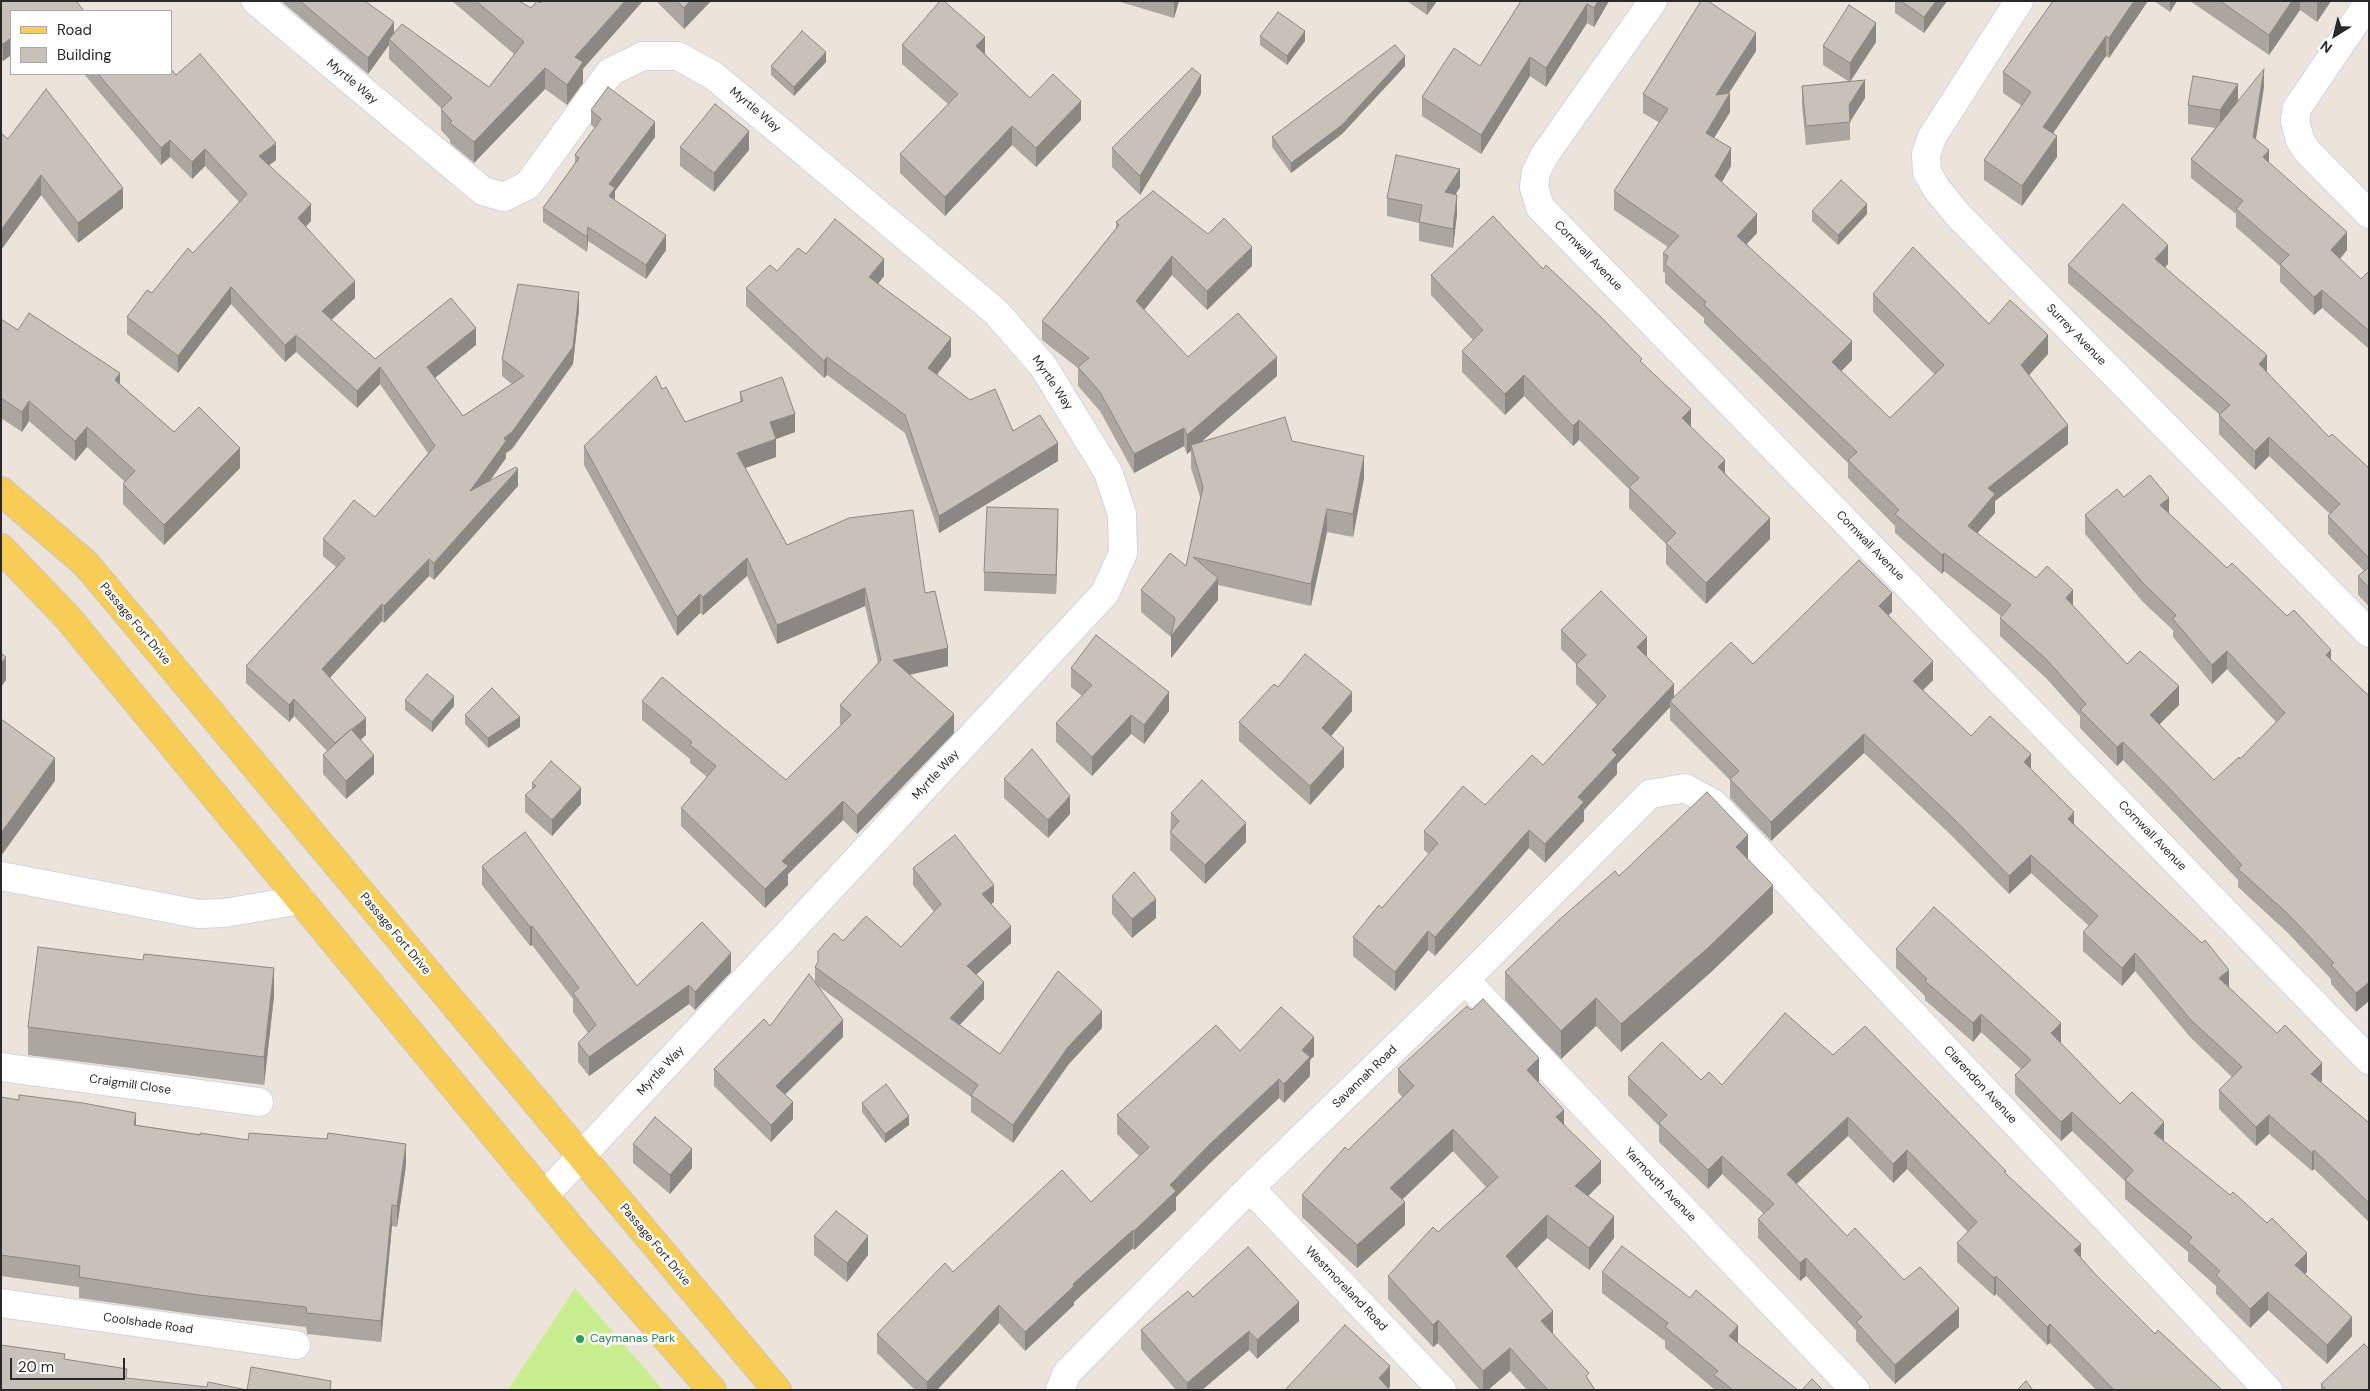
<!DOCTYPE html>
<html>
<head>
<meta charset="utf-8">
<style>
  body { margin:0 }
  #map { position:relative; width:2370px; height:1391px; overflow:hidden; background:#ece4da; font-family:"DM Sans",sans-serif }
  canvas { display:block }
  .frame { position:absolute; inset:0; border:2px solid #292929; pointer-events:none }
  .legend { position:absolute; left:10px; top:10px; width:162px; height:65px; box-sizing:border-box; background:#fff; border:1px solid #a9a9a9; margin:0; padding:6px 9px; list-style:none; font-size:15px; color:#292929 }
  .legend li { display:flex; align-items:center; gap:10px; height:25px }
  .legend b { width:25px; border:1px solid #a9a9a9 }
  .north { position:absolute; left:2310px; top:10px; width:50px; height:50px; -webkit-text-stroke:4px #fff; paint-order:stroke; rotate:216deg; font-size:14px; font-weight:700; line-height:20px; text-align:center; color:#292929 }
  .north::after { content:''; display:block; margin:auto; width:18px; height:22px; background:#292929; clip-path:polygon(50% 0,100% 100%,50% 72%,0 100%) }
  .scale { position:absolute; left:10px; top:1358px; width:115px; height:22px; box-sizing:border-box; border:2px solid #292929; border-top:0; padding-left:6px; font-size:15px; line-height:18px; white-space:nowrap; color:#292929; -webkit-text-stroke:4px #fff; paint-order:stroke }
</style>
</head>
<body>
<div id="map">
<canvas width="2370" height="1391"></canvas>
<div class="frame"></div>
<ul class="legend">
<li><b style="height:6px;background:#f7cd55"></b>Road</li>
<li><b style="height:14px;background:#c7c1ba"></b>Building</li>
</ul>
<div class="north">N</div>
<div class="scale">20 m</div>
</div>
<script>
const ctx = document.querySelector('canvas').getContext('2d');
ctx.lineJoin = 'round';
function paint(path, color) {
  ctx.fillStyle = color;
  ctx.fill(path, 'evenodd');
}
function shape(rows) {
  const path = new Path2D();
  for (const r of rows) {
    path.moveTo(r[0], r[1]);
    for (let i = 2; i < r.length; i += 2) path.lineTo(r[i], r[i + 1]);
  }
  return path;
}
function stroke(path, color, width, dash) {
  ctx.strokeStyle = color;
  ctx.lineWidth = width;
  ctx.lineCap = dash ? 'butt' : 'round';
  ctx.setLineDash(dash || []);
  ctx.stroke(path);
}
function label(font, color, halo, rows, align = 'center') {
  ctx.font = font + ' "DM Sans",sans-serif';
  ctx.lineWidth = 5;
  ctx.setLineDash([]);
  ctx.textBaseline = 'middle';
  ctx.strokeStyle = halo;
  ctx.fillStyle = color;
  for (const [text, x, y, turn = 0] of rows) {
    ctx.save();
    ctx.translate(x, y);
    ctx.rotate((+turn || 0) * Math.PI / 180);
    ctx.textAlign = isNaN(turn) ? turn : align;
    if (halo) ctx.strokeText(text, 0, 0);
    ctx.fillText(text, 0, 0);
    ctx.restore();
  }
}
paint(shape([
  [575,1288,663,1390,508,1390]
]), '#c8ee8f');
const minor = shape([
  [256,1,483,191,504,197,528,185,610,72,643,56,678,56,714,76,996,312,1043,366,1108,472,1122,514,1123,553,1105,593,544,1196],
  [1653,1,1544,156,1536,172,1534,187,1540,207,2369,1060],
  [2019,1,1932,137,1926,154,1927,172,1936,188,1958,215,2369,633],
  [2369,2,2306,95,2297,108,2295,121,2300,140,2307,151,2369,214],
  [1,876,198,914,224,913,301,900],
  [1465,980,1855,1390],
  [1,1067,259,1102],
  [1250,1188,1442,1390],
  [1,1303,296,1345],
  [1060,1390,1067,1373,1250,1188,1465,980,1650,794,1685,788,1714,804,2268,1390]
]);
const major = shape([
  [1,491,86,564,777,1390],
  [1,548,68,618,579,1238,712,1390]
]);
stroke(minor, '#cfd4e3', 30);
stroke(major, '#c7c7c7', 30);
stroke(minor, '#fff', 28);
stroke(major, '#f7cd55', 28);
paint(shape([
  [1,1,11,11,11,55,3,61,1,59],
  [283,1,365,1,394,33,489,87,514,54,452,1,519,1,583,69,583,83,567,105,545,89,474,163,450,143,450,140,441,130,441,109,442,109,389,59,389,45,368,74,283,3],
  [656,1,711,1,684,29],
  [1117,1,1179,1,1174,18],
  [1407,1,1437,1,1427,15],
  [1521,1,1609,1,1594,27,1587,23,1546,87,1530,76,1481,154,1422,116,1422,97,1480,66],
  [1895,1,1947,1,1924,33,1895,13],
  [2148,1,2109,58,2106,56,2053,133,2057,157,2022,206,1984,180,1984,160,2022,106,2003,93,2003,72],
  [2154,1,2177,1,2170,12],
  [2190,1,2331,1,2317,22,2300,10,2269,55],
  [1260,36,1305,41,1287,65,1260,45],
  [1876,42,1850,81,1865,98,1850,121,1850,140,1806,145,1802,105,1802,86,1848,81,1823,65,1823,46],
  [902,45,985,54,1030,98,1081,120,1036,167,1012,145,945,216,900,173,900,154,948,104,902,64],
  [1756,51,1729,93,1730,112,1714,138,1731,166,1722,182,1757,233,1747,244,1852,360,1841,371,1890,418,1935,375,1873,312,1873,294,1989,324,2048,354,2029,375,2068,444,1995,501,1995,513,1977,533,2073,606,2127,664,2179,705,2159,724,2214,780,2240,759,2276,722,2227,669,2212,684,2173,637,2173,630,2143,602,2085,534,2085,515,2124,497,2169,514,2227,568,2331,660,2369,696,2356,1012,2331,984,2331,979,2288,933,2238,887,2238,880,2166,804,2123,760,2117,766,2080,728,2080,716,2046,678,2000,636,2000,618,2001,616,1944,571,1942,574,1895,533,1895,526,1848,478,1848,463,1704,323,1704,318,1665,283,1665,273,1663,272,1663,253,1668,247,1614,210,1614,191,1660,123,1643,113,1643,94],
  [826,62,794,96,771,75,771,66],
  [1405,66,1342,134,1291,173,1272,147,1272,137],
  [84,74,171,74,176,75,276,160,269,165,311,221,305,227,355,298,332,320,375,359,476,345,435,378,463,416,512,384,502,376,502,359,579,309,573,364,512,449,506,453,506,458,490,481,518,486,434,580,429,576,384,623,382,621,330,678,366,735,360,740,374,774,346,799,323,774,323,755,327,751,294,716,289,722,246,683,246,666,336,567,323,556,323,539,375,517,428,453,380,384,357,408,296,352,285,362,231,304,178,373,127,334,127,317,193,253,239,202,205,166,192,179,170,157,161,165],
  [2264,87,2256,139,2269,163,2347,250,2340,259,2361,279,2369,271,2369,349,2322,308,2314,315,2280,282,2280,266,2236,227,2236,214,2191,178,2191,159,2215,128,2188,124,2188,105,2238,100],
  [1201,94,1140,195,1112,167,1112,148],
  [591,110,655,137,615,191,615,200,666,250,646,279,588,241,587,252,543,222,543,208,575,164,575,155,595,128,591,125],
  [1,133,8,139,123,208,78,243,41,195,1,250],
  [680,147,749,150,714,192,680,166],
  [1460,187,1455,195,1457,214,1453,248,1419,241,1419,223,1387,216,1387,198],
  [1812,211,1867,214,1838,245,1812,221],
  [1116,222,1208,234,1252,266,1207,310,1172,275,1144,310,1188,357,1277,376,1200,443,1292,441,1364,478,1353,537,1327,532,1311,606,1218,585,1218,600,1171,658,1171,637,1141,612,1141,590,1186,566,1201,500,1191,468,1191,451,1187,454,1184,446,1134,473,1100,411,1078,386,1078,368,1042,340,1042,321,1116,228],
  [2168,264,2165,267,2329,437,2369,468,2369,606,2358,595,2358,576,2364,571,2328,534,2328,516,2330,514,2269,456,2255,470,2219,434,2219,415,2220,415,2068,283,2068,265],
  [1543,269,1642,363,1691,427,1725,473,1770,539,1706,604,1666,564,1666,544,1629,508,1629,489,1579,440,1573,446,1524,396,1505,415,1462,372,1462,351,1473,340,1431,295,1431,275],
  [777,271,884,276,878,284,951,356,937,375,970,400,1058,461,939,533,905,433,827,375,824,378,746,306,746,288],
  [1,319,18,330,120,384,174,432,240,468,164,545,123,504,123,484,125,482,87,447,75,461,29,421,22,432,1,418],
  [662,389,685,422,740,402,740,392,795,432,776,439,776,457,745,468,787,545,925,593,948,666,910,675,954,733,857,834,843,820,788,874,788,885,765,908,681,826,681,808,707,777,690,763,690,759,642,720,642,701,786,780,841,725,840,724,840,705,878,663,865,606,777,644,747,576,703,615,700,613,677,636,584,465,584,446],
  [1058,528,1056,594,984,591,984,572],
  [1892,612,1888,615,1933,680,1923,690,1971,736,2031,770,2074,825,2229,987,2322,1081,2321,1082,2369,1123,2369,1222,2314,1169,2312,1171,2269,1134,2256,1146,2219,1109,2219,1090,2232,1077,2190,1037,2135,971,2122,986,2083,951,2083,932,2089,926,2031,873,2009,894,1951,835,1864,753,1771,841,1730,798,1730,780,1670,720,1670,707,1617,764,1617,774,1584,810,1584,821,1545,863,1529,848,1435,956,1428,950,1395,991,1353,956,1353,937,1382,908,1429,854,1424,850,1424,831,1485,805,1543,765,1597,705,1576,684,1576,665,1577,665,1561,649,1561,630,1647,656,1646,657,1674,698,1753,664],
  [1071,668,1169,711,1144,744,1131,734,1092,776,1056,742,1056,723,1082,696,1071,687],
  [1278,687,1352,711,1331,736,1344,767,1310,805,1239,741,1239,722],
  [405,700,454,706,432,732,405,710],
  [465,715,520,727,488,748,465,724],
  [1004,779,1070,814,1048,838,1004,798],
  [532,783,581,804,552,836,525,812,525,795,532,790],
  [1171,813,1246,842,1205,884,1170,850],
  [1748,859,1773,913,1710,973,1621,1052,1596,1026,1561,1059,1505,1000,1505,972,1619,876],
  [482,866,637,986,731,972,695,1010,689,1004,589,1076,578,1062,578,1043,588,1033,573,1012,573,999,532,945,530,946,482,885],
  [913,868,994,902,991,904,1011,943,976,975,984,999,960,1025,1000,1054,1102,1028,1068,1065,1013,1143,971,1112,971,1097,818,986,843,1037,785,1095,793,1119,771,1142,714,1086,714,1069,770,1026,815,982,815,967,843,941,901,947,934,912,913,885],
  [1112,896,1156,918,1132,938,1112,914],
  [1896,949,2061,1042,2060,1043,2120,1104,2164,1141,2307,1272,2305,1274,2352,1336,2327,1364,2268,1310,2250,1328,2216,1294,2216,1286,2188,1261,2188,1252,2125,1199,2125,1181,2072,1131,2061,1141,2015,1094,2015,1075,2021,1069,1981,1032,1973,1042,1925,1000,1925,996,1896,968],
  [143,960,274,996,264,1085,28,1055,28,1027],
  [1240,1051,1314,1056,1310,1060,1310,1076,1284,1103,1279,1098,1209,1164,1176,1197,1176,1210,1134,1250,1133,1248,1074,1302,1074,1305,1025,1351,999,1323,937,1390,915,1390,877,1353,877,1334,953,1272,1091,1202,1139,1156,1117,1134,1117,1115],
  [1833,1055,2006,1173,2095,1274,2155,1334,2222,1390,2096,1390,2050,1343,2047,1345,1996,1294,1994,1296,1957,1262,1957,1243,1968,1232,1907,1169,1893,1183,1848,1136,1796,1184,1847,1236,1904,1280,1959,1327,1895,1384,1856,1341,1856,1330,1806,1276,1800,1281,1758,1238,1758,1219,1764,1214,1722,1174,1708,1189,1659,1142,1659,1126,1628,1095,1628,1077,1701,1080,1722,1085],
  [1398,1069,1539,1081,1538,1082,1601,1183,1588,1196,1614,1238,1589,1270,1547,1238,1516,1268,1553,1334,1589,1380,1595,1390,1527,1390,1510,1371,1488,1390,1480,1390,1438,1343,1433,1347,1388,1299,1388,1276,1438,1232,1486,1187,1453,1151,1402,1200,1405,1225,1357,1268,1302,1217,1302,1195,1402,1097,1398,1092],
  [1,1097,136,1125,406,1165,397,1227,392,1226,381,1342,307,1334,306,1327,199,1315,79,1298,79,1287,1,1276],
  [862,1103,909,1125,885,1143,862,1112],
  [633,1144,692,1168,670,1194,633,1163],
  [814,1236,868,1255,847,1282,814,1255],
  [1602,1272,1738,1344,1798,1390,1714,1390,1714,1389,1665,1348,1665,1341,1602,1293],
  [1193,1297,1299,1321,1257,1359,1249,1350,1202,1390,1176,1390,1141,1349,1141,1330],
  [2321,1384,2369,1390,2321,1390]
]), '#aba6a0');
paint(shape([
  [625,1,643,1,583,69,583,83,567,105,567,85,575,57],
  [690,1,711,1,684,29,684,8],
  [1174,1,1179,1,1174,18],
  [1427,1,1437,1,1427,15],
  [1598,1,1609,1,1594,27,1594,8],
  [1936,1,1947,1,1924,33,1924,17],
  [2134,1,2148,1,2109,58,2109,38],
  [2170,1,2177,1,2170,12],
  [2292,1,2300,1,2300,10,2269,55,2269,35],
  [2317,1,2331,1,2317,22],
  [1587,4,1587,23,1546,87,1546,68],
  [394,22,394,39,389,39,389,45,368,74,368,58],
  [1876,23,1876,42,1850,82,1850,63],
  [1305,31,1305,41,1287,65,1287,56],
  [1756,33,1756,51,1716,113,1716,95],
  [2106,36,2106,56,2043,148,2043,127],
  [985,37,985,55,976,46],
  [11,38,11,55,3,61,3,44],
  [826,52,826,62,794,96,794,87],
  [1405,56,1405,66,1342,134,1291,173,1291,163],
  [1530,57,1530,76,1481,154,1481,135],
  [545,68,545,89,474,163,474,142],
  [2264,69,2264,87,2253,156,2253,137],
  [1201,75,1201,94,1140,195,1140,176],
  [1865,80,1865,98,1850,122,1849,105],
  [2238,84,2238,103,2220,129,2220,110],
  [1730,93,1730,112,1706,151,1706,133],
  [1081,101,1081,120,1036,167,1036,148],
  [655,122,655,137,615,191,615,202,609,210,609,184],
  [1012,126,1012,145,945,216,945,197],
  [749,131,749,150,714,192,714,173],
  [2057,136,2057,157,2022,206,2022,186],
  [170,140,170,157,161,165,161,148],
  [276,143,276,160,259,173,259,156],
  [1731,148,1731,166,1715,194,1715,176],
  [205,149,205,166,192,179,192,162],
  [2269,150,2269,168,2263,157],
  [1460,169,1460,187,1445,211,1445,192],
  [41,175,41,195,1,250,1,230],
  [123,188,123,208,78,243,78,223],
  [1457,195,1457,214,1453,248,1453,229],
  [311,204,311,221,298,235,298,218],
  [1867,204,1867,214,1838,245,1838,235],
  [1757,214,1757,233,1737,254,1737,236],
  [588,227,588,241,587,252,587,237],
  [2347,232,2347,250,2331,269,2331,250],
  [666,235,666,250,646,279,646,265],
  [2168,245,2168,264,2155,278,2155,259],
  [1252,247,1252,266,1207,310,1207,291],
  [1172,256,1172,275,1136,320,1136,301],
  [884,259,884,276,869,295,869,277],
  [355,281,355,298,322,328,322,311],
  [231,287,231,304,178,373,178,356],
  [2322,290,2322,308,2314,315,2314,297],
  [579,292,579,309,573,364,512,449,506,453,506,458,470,508,470,491,504,438],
  [476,328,476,345,427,384,427,367],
  [296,335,296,352,285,362,285,345],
  [2048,335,2048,354,2021,384,2021,365],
  [951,338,951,356,928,386,928,368],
  [1852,341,1852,360,1832,381,1832,362],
  [2267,355,2267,373,2259,364],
  [827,357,827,375,824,378,824,361],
  [1277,357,1277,376,1192,450,1191,445,1191,451,1187,454,1187,435],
  [380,367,380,384,357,408,357,391],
  [120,373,120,393,115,380],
  [1524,375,1524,396,1505,415,1505,394],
  [29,401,29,421,22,432,22,412],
  [1691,409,1691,430,1682,418],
  [795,414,795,432,776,439,776,457,737,471,737,453,770,422],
  [1579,420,1579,440,1573,446,1573,426],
  [2068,425,2068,444,1995,501,1995,513,1968,544,1968,526,1988,488],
  [87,427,87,447,75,461,75,441],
  [1184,428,1184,446,1134,473,1134,454],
  [2269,437,2269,456,2255,470,2255,451],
  [1058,443,1058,461,939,533,939,516],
  [240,448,240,468,164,545,164,525],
  [1364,456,1364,478,1353,537,1353,514],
  [1725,460,1725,481,1718,467],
  [518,469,518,486,434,580,434,563],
  [2169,498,2169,516,2160,505],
  [1058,509,1058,528,1056,594,1056,575],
  [1327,509,1327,532,1311,606,1311,584],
  [1770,518,1770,539,1706,604,1706,583],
  [1944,553,1944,571,1942,574,1942,555],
  [747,558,747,576,703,615,703,597],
  [429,559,429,576,384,623,384,606],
  [1218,578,1218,600,1171,658,1171,636],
  [865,588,865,606,777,644,777,625],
  [2073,590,2073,609,2066,598],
  [1892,593,1892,612,1879,624,1879,606],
  [700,594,700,613,677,636,677,617],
  [382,604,382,621,322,686,322,669],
  [1647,637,1647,656,1637,666,1637,647],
  [948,648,948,666,893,678,893,660],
  [2331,650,2331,669,2326,655],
  [2227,651,2227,669,2212,684,2212,665],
  [6,657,6,680,1,687,1,664],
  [1933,661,1933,680,1913,700,1913,681],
  [1674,684,1674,703,1670,701,1670,707,1617,764,1617,774,1584,810,1584,821,1545,863,1545,844,1612,750],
  [2179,686,2179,705,2150,734,2150,715],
  [1169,692,1169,711,1144,744,1144,725],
  [1352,692,1352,711,1322,747,1322,728],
  [454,696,454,706,432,732,432,722],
  [294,699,294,716,289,722,289,705],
  [954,714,954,733,857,834,857,815],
  [1131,715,1131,734,1092,776,1092,757],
  [520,717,520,727,488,748,488,738],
  [366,718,366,735,336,761,336,744],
  [1864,734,1864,753,1771,841,1771,822],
  [2123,742,2123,760,2117,766,2117,747],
  [1344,748,1344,767,1310,805,1310,786],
  [2031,754,2031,773,2024,762],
  [374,755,374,774,346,799,346,781],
  [55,758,55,781,1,856,1,833],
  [581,788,581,804,552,836,552,820],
  [1070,796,1070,814,1048,838,1048,820],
  [843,801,843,820,788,874,788,885,765,908,765,889,782,861],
  [2074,812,2074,831,2068,819],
  [1246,823,1246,842,1205,884,1205,865],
  [1529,830,1529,848,1435,956,1435,937],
  [1748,835,1748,863,1736,847],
  [2031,855,2031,873,2009,894,2009,876],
  [994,885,994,902,982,911,982,894],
  [1773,885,1773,913,1710,973,1621,1052,1621,1024],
  [1156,899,1156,918,1132,938,1132,919],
  [532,926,532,945,530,946,530,927],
  [1011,926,1011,943,967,983,967,966],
  [1428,931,1428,950,1395,991,1395,972],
  [731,953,731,972,695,1010,695,992],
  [2135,953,2135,971,2122,986,2122,968],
  [274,968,274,996,264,1085,264,1057],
  [2229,970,2229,989,2219,978],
  [984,982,984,999,950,1035,950,1018],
  [2369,982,2369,1001,2356,1012,2356,993],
  [689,985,689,1004,589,1076,589,1057],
  [1596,998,1596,1026,1561,1059,1561,1031],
  [1102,1011,1102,1028,1068,1065,1013,1143,1013,1125,1068,1047],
  [1981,1014,1981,1032,1973,1042,1973,1023],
  [843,1020,843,1037,776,1103,776,1086],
  [2061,1023,2061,1042,2051,1052,2051,1033],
  [1314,1037,1314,1056,1310,1060,1310,1076,1284,1103,1284,1084,1302,1050],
  [1539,1058,1539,1081,1527,1093,1527,1070],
  [2322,1063,2322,1081,2311,1092,2311,1074],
  [1279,1079,1279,1098,1209,1164,1176,1197,1176,1210,1134,1250,1134,1231,1170,1185,1209,1145],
  [793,1102,793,1119,771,1142,771,1125],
  [1564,1110,1564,1132,1556,1117],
  [2072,1112,2072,1131,2061,1141,2061,1122],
  [136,1113,136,1134,134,1125],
  [2269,1115,2269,1134,2256,1146,2256,1127],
  [909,1116,909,1125,885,1143,885,1134],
  [1848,1117,1848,1136,1787,1193,1787,1174],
  [2164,1122,2164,1141,2154,1133],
  [1453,1129,1453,1151,1390,1211,1390,1188],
  [406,1144,406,1165,397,1227,397,1206],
  [692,1149,692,1168,670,1194,670,1175],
  [1907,1150,1907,1169,1893,1183,1893,1164],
  [2314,1150,2314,1169,2312,1171,2312,1153],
  [1722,1156,1722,1174,1708,1189,1708,1170],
  [1601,1161,1601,1183,1575,1209,1575,1186],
  [1405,1202,1405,1225,1357,1268,1357,1245],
  [392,1205,392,1226,381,1342,381,1321],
  [1547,1215,1547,1238,1506,1279,1506,1256],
  [1614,1216,1614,1238,1589,1270,1589,1248],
  [1133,1230,1133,1248,1074,1302,1074,1305,1025,1351,1025,1332,1073,1284],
  [868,1236,868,1255,847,1282,847,1263],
  [2081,1244,2081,1262,2074,1250],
  [2307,1253,2307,1272,2295,1284,2295,1265],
  [1806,1258,1806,1276,1800,1281,1800,1263],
  [1996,1276,1996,1294,1994,1296,1994,1278],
  [2268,1292,2268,1310,2250,1328,2250,1309],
  [1299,1302,1299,1321,1257,1359,1257,1340],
  [999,1305,999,1323,937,1390,927,1390,927,1382],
  [1959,1308,1959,1327,1895,1384,1895,1365],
  [1553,1311,1553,1334,1541,1344,1541,1321],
  [2352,1317,2352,1336,2327,1364,2327,1345],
  [1438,1320,1438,1343,1433,1347,1433,1325],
  [2050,1324,2050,1343,2047,1345,2047,1327],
  [1738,1326,1738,1346,1729,1336],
  [1249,1331,1249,1350,1202,1390,1187,1390,1187,1383],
  [1510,1348,1510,1371,1488,1390,1483,1390,1483,1371],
  [1390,1366,1390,1387,1387,1390,1379,1378]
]), '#8b8782');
const building = shape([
  [1,1,76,1,84,11,11,11,11,38,3,44,1,42,1,1],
  [300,1,365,1,394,22,368,58,300,1],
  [476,1,519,1,531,8,537,1,540,3,542,1,625,1,575,57,583,62,567,85,545,68,474,142,450,123,452,121,441,109,452,98,389,39,402,24,489,87,524,42,476,1],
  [677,1,690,1,684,8,677,1],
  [940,1,944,1,985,37,976,46,1030,98,1053,74,1081,101,1036,148,1012,126,945,197,900,154,958,94,902,45,940,1],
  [1521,1,1598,1,1594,8,1587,4,1546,68,1530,57,1481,135,1422,97,1454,48,1480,66,1521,1],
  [1701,1,1708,1,1756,33,1716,95,1730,93,1706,133,1731,148,1715,176,1757,214,1737,236,1852,341,1832,362,1890,418,1944,365,1873,294,1913,247,1989,324,2010,300,2048,335,2021,365,2068,425,1988,488,1995,494,1968,526,2036,578,2047,566,2073,590,2066,598,2127,664,2140,651,2179,686,2150,715,2214,780,2239,757,2240,759,2285,713,2227,651,2212,665,2173,619,2176,615,2143,583,2085,515,2117,489,2124,497,2150,475,2169,498,2160,505,2227,568,2232,563,2287,616,2294,610,2331,650,2326,655,2369,696,2369,982,2356,993,2331,965,2334,963,2288,914,2238,869,2242,865,2166,785,2123,742,2117,747,2080,710,2086,704,2046,659,2000,618,2011,605,1944,553,1942,555,1895,514,1899,510,1848,460,1857,452,1704,305,1706,302,1665,264,1668,256,1663,253,1679,236,1614,191,1668,109,1643,94,1701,1],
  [1901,1,1936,1,1924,17,1901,1],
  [2053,1,2134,1,2109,38,2106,36,2043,127,2057,136,2022,186,1984,160,2031,92,2003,72,2053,1],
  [2220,1,2292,1,2269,35,2220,1],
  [1849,5,1876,23,1850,63,1823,46,1849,5],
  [1278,12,1305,31,1287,56,1260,36,1278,12],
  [802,31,826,52,794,87,771,66,802,31],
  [1395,45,1405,56,1342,125,1291,163,1272,137,1395,45],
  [200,54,276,143,259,156,311,204,298,218,355,281,322,311,375,359,451,298,476,328,427,367,463,416,524,376,502,359,518,284,579,292,573,347,512,432,504,438,506,441,470,491,516,467,518,469,434,563,429,559,384,606,382,604,322,669,366,718,351,730,351,729,335,743,294,699,289,705,246,666,345,558,323,539,354,500,375,517,435,446,380,367,357,391,296,335,285,345,231,287,178,356,127,317,147,290,152,293,188,248,193,253,247,194,205,149,192,162,170,140,161,148,98,74,171,74,171,69,176,75,200,54],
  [1192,68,1201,75,1140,176,1112,148,1192,68],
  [2264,69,2253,137,2269,150,2263,157,2347,232,2331,250,2361,279,2369,271,2369,331,2322,290,2314,297,2280,264,2289,255,2236,209,2243,201,2191,159,2264,69],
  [2193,76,2238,84,2220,110,2188,105,2193,76],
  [1865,80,1849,105,1850,122,1806,126,1802,86,1865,80],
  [608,87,655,122,609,184,615,188,609,196,666,235,646,265,588,227,587,237,543,208,579,158,575,155,601,119,591,110,608,87],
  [46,89,123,188,78,223,41,175,1,230,1,133,8,139,46,89],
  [715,104,749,131,714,173,680,147,715,104],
  [1396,155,1460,169,1445,192,1457,195,1453,229,1419,222,1422,205,1387,198,1396,155],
  [1841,180,1867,204,1838,235,1812,211,1841,180],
  [1153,191,1208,234,1224,218,1252,247,1207,291,1172,256,1136,301,1188,357,1238,313,1277,357,1187,435,1184,428,1134,454,1100,392,1078,367,1089,358,1042,321,1119,225,1116,222,1153,191],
  [2123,204,2168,245,2155,259,2267,355,2259,364,2329,437,2332,434,2369,468,2369,558,2328,516,2340,504,2269,437,2255,451,2219,415,2230,405,2068,265,2123,204],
  [1493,216,1543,269,1546,265,1601,317,1642,359,1640,361,1691,409,1682,418,1725,460,1718,467,1770,518,1706,583,1666,543,1676,533,1629,487,1639,478,1579,420,1573,426,1524,375,1505,394,1462,351,1483,330,1431,275,1493,216],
  [835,219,884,259,869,277,951,338,928,368,970,400,995,389,1013,431,1040,415,1058,443,939,516,905,415,827,357,824,361,746,288,770,265,777,271,798,248,806,254,835,219],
  [29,313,120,373,115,380,174,432,199,407,240,448,164,525,123,484,135,471,87,427,75,441,29,401,22,412,1,398,1,319,18,330,29,313],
  [656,376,662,389,666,387,685,422,743,401,740,392,782,377,795,414,770,422,776,439,737,453,787,545,849,518,913,510,925,593,935,591,948,648,893,660,954,714,857,815,843,801,782,861,788,866,765,889,681,808,716,766,690,745,692,742,642,701,662,677,786,780,851,715,840,705,881,660,865,588,777,625,747,558,703,597,700,594,677,617,584,446,656,376],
  [1285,417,1292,441,1364,456,1353,514,1327,509,1311,584,1193,557,1218,578,1171,636,1175,618,1141,590,1170,553,1186,566,1203,487,1191,445,1285,417],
  [987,507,1058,509,1056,575,984,572,987,507],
  [1859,560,1892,593,1879,606,1933,661,1913,681,1971,736,1990,716,2031,754,2024,762,2074,812,2068,819,2202,943,2205,940,2229,970,2219,978,2277,1033,2285,1025,2322,1063,2311,1074,2369,1123,2369,1203,2314,1150,2312,1153,2269,1115,2256,1127,2219,1090,2242,1067,2190,1019,2135,953,2122,968,2083,932,2098,916,2031,855,2009,876,1951,816,1864,734,1771,822,1730,779,1739,771,1670,701,1731,642,1753,664,1859,560],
  [2369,567,2369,588,2358,576,2369,567],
  [1601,591,1647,637,1637,647,1674,684,1612,750,1617,755,1578,797,1584,802,1545,844,1529,830,1435,937,1428,931,1395,972,1353,937,1379,905,1382,908,1438,843,1424,831,1463,786,1485,805,1532,755,1543,765,1606,696,1576,665,1586,655,1561,630,1601,591],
  [1096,635,1169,692,1144,725,1131,715,1092,757,1056,723,1092,685,1071,668,1096,635],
  [1,653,6,657,1,664,1,653],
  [1305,654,1352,692,1322,728,1344,748,1310,786,1239,722,1274,684,1278,687,1305,654],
  [427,674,454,696,432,722,405,700,427,674],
  [492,688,520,717,488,738,465,715,492,688],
  [1,719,55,758,1,833,1,719],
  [351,729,374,755,346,781,323,755,351,729],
  [1032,749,1070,796,1048,820,1004,779,1032,749],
  [551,761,581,788,552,820,525,795,536,786,532,783,551,761],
  [1202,780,1246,823,1205,865,1170,832,1179,821,1171,813,1202,780],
  [1707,792,1748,835,1736,847,1773,885,1710,946,1621,1024,1596,998,1561,1031,1505,972,1559,920,1615,871,1619,876,1707,792],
  [525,832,637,986,702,922,731,953,695,992,689,985,589,1057,578,1043,596,1025,573,993,579,988,532,926,530,927,482,866,525,832],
  [955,835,994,885,982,894,1011,926,967,966,984,982,950,1018,1000,1054,1058,971,1102,1011,1068,1047,1013,1125,971,1095,978,1085,815,967,818,962,818,951,834,933,843,941,866,916,901,947,941,904,913,868,955,835],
  [1134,872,1156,899,1132,919,1112,896,1134,872],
  [1934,907,2061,1023,2051,1033,2120,1104,2132,1092,2164,1122,2154,1133,2230,1195,2233,1192,2267,1223,2272,1218,2307,1253,2295,1265,2352,1317,2327,1345,2268,1292,2250,1309,2216,1275,2220,1271,2188,1242,2192,1237,2125,1180,2133,1170,2072,1112,2061,1122,2015,1075,2031,1060,1981,1014,1973,1023,1925,981,1927,979,1896,949,1934,907],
  [38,947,143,960,144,954,274,968,264,1057,28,1027,38,947],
  [809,974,843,1020,776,1086,793,1102,771,1125,714,1069,764,1019,770,1026,809,974],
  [1483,999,1539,1058,1527,1070,1564,1110,1556,1117,1601,1161,1575,1186,1614,1216,1589,1248,1547,1215,1506,1256,1553,1311,1541,1321,1589,1373,1586,1376,1595,1390,1548,1390,1510,1348,1483,1371,1438,1320,1433,1325,1388,1276,1433,1227,1438,1232,1498,1177,1453,1129,1390,1188,1405,1202,1357,1245,1302,1195,1345,1147,1348,1150,1414,1086,1398,1069,1467,1006,1471,1010,1483,999],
  [1281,1007,1314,1037,1302,1050,1310,1057,1284,1084,1279,1079,1209,1145,1170,1185,1176,1191,1134,1231,1133,1230,1073,1284,1074,1286,1025,1332,999,1305,927,1382,877,1334,945,1263,953,1272,1062,1170,1091,1202,1149,1147,1117,1115,1216,1025,1240,1051,1281,1007],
  [1785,1013,1833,1055,1865,1026,2006,1171,2004,1172,2081,1244,2074,1250,2095,1274,2155,1334,2158,1330,2222,1390,2114,1390,2050,1324,2047,1327,1996,1276,1994,1278,1957,1243,1977,1222,1907,1150,1893,1164,1848,1117,1787,1174,1847,1236,1855,1228,1904,1280,1920,1267,1959,1308,1895,1365,1856,1322,1862,1317,1806,1258,1800,1263,1758,1219,1774,1204,1722,1156,1708,1170,1659,1123,1667,1115,1628,1077,1662,1042,1701,1080,1709,1072,1722,1085,1785,1013],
  [886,1084,909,1116,885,1134,862,1103,886,1084],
  [19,1095,83,1103,136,1113,134,1125,200,1135,200,1133,248,1140,249,1133,327,1139,328,1133,406,1144,397,1206,392,1205,381,1321,307,1313,306,1307,199,1295,79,1277,80,1266,1,1255,1,1097,19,1100,19,1095],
  [655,1117,692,1149,670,1175,633,1144,655,1117],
  [836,1211,868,1236,847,1263,814,1236,836,1211],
  [1622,1246,1690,1298,1696,1290,1738,1326,1729,1336,1798,1390,1733,1390,1714,1375,1718,1371,1665,1327,1668,1323,1602,1272,1622,1246],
  [1248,1247,1299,1302,1257,1340,1249,1331,1187,1383,1141,1330,1188,1291,1193,1297,1248,1247],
  [1345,1325,1390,1366,1379,1378,1390,1390,1285,1390,1345,1325],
  [2364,1344,2369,1349,2369,1390,2326,1390,2321,1384,2364,1344],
  [1,1345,65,1354,64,1359,127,1369,126,1378,207,1387,208,1382,247,1390,251,1367,331,1381,330,1390,1,1390,1,1345],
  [1812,1379,1823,1390,1802,1390,1812,1379],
  [2026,1381,2033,1390,2017,1390,2026,1381]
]);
paint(building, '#c7c1ba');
stroke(building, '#8b8782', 1);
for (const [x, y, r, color] of [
  [580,1339,5,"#2e9e5b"]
]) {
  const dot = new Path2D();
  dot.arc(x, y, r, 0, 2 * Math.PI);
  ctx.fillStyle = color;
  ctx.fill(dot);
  stroke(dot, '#fff', 2);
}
label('12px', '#292929', '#fff', [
  ["Myrtle Way",352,82,40],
  ["Myrtle Way",755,110,40],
  ["Cornwall Avenue",1588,256,46],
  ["Surrey Avenue",2076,335,46],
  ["Myrtle Way",1052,383,56],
  ["Cornwall Avenue",1870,546,46],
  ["Passage Fort Drive",135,624,50],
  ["Myrtle Way",936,775,-47],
  ["Cornwall Avenue",2152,836,46],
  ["Passage Fort Drive",395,934,50],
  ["Myrtle Way",661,1071,-47],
  ["Savannah Road",1365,1077,-44],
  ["Craigmill Close",130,1085,8],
  ["Clarendon Avenue",1980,1085,47],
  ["Yarmouth Avenue",1660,1185,46],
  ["Passage Fort Drive",655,1245,50],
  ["Westmoreland Road",1346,1289,46],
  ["Coolshade Road",148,1324,8]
]);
label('12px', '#27864d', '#fff', [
  ["Caymanas Park",590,1339]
], 'left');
</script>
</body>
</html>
